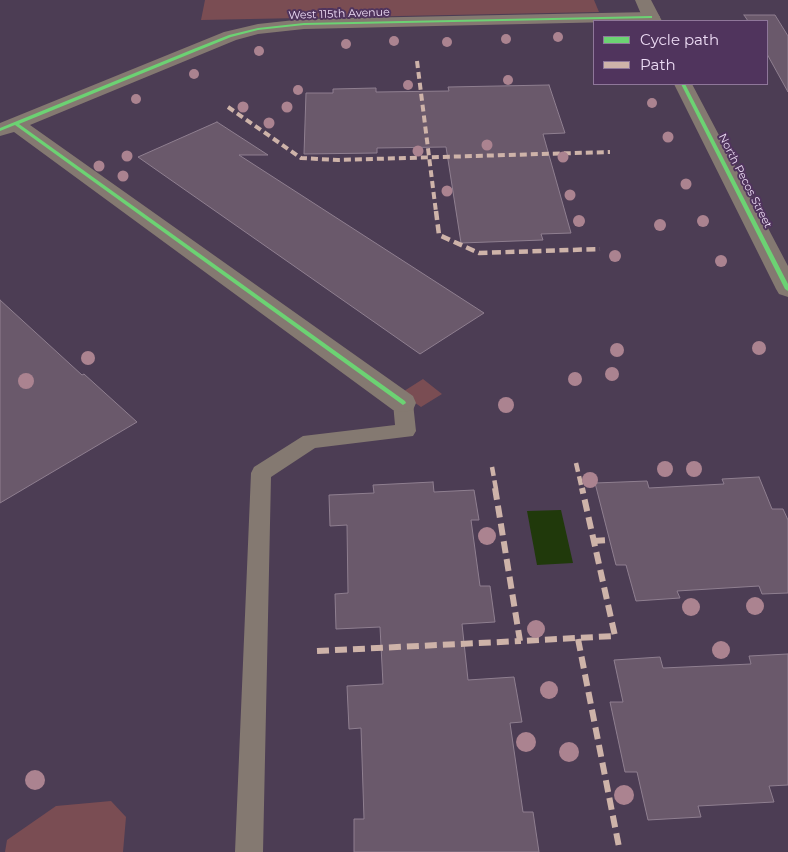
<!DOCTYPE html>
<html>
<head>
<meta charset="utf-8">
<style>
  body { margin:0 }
  #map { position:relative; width:788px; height:852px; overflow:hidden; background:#4c3d54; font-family:Montserrat,sans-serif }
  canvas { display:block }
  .legend { position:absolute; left:593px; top:20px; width:175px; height:65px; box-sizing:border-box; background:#50345d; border:1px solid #8f779a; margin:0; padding:6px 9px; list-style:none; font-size:15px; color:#eddcf5 }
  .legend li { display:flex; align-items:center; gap:10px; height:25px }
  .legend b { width:25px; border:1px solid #8f779a }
</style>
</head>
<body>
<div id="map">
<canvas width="788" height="852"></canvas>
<ul class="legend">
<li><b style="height:6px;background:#6cd273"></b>Cycle path</li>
<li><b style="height:6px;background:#ceb3a9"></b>Path</li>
</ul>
</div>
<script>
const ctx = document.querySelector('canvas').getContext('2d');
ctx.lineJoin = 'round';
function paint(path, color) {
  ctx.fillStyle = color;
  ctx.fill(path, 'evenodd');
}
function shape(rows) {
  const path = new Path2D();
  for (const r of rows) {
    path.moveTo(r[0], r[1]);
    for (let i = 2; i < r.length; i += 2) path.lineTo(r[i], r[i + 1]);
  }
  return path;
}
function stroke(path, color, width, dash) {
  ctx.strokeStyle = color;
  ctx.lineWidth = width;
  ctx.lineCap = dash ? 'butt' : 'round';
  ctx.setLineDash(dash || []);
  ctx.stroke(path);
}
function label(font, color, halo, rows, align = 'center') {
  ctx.font = font + ' Montserrat,sans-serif';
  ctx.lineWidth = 4;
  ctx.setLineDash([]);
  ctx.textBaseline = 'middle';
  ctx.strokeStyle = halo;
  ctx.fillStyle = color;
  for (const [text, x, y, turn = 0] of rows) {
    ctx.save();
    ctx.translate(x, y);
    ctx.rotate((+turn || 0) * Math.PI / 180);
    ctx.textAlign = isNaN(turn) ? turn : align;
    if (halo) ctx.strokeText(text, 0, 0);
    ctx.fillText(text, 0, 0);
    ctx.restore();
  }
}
paint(shape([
  [205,0,594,0,599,12,201,20],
  [423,379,442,394,421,407,401,393],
  [111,801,126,817,123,852,5,852,7,840,56,806]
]), '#7a4d53');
paint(shape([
  [561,510,573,563,537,565,527,511]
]), '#20390b');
const building = shape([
  [744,15,775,15,788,36,788,92,767,54,767,21,748,21,744,15],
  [549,85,565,133,543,134,571,233,541,234,543,240,461,243,446,147,377,148,377,153,304,154,306,93,333,93,333,89,376,88,376,92,449,91,448,87,549,85],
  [217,122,268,155,239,155,484,313,420,354,138,157,217,122],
  [0,300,82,375,84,374,137,422,0,503,0,300],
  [759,477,772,509,783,509,788,520,788,593,762,594,759,586,677,591,680,598,636,601,626,565,616,565,595,483,647,481,649,488,724,484,722,479,759,477],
  [433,482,434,492,474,490,479,520,471,520,480,586,490,586,495,622,462,624,468,680,514,677,522,722,510,723,523,812,533,812,539,852,354,852,354,819,364,819,361,728,349,729,347,686,383,684,380,627,336,629,335,594,348,593,347,525,330,526,329,495,374,493,373,485,433,482],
  [788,654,788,785,769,786,774,802,698,806,701,817,648,820,637,772,625,772,610,702,623,702,614,660,660,657,663,668,751,664,749,656,788,654]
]);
paint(building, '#6a596b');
stroke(building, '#8f7f90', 1);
paint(shape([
  [403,396,410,398,413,403,416,431,413,436,315,448,271,477,263,852,235,852,251,473,254,467,303,436,395,425,393,403,396,398,403,396]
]), '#847971');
paint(shape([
  [651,12,657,13,660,17,657,21,304,29,258,34,236,40,30,125,413,396,416,403,413,410,403,412,393,410,14,132,0,136,0,123,224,32,258,24,304,19,651,12]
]), '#847971');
paint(shape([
  [635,0,651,0,662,21,644,21,635,0],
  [674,84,692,84,788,266,788,297,779,294,776,289,674,84]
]), '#847971');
stroke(shape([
  [417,61,436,212],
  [228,107,301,158,338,160,610,152]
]), '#ceb3a9', 4, [7, 4]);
stroke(shape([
  [436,211,439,235,479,253,600,249],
  [576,463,582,489],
  [492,467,496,489]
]), '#ceb3a9', 4.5, [9, 4.5]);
stroke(shape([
  [495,488,520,641,615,636,582,488],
  [593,541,609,540],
  [578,639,619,847],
  [317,651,520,641]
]), '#ceb3a9', 6, [12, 6]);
paint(shape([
  [651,16,652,16,652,18,304,25,258,30,231,37,19,124,405,401,406,403,403,405,15,125,0,131,0,128,196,48,229,35,258,28,304,23,651,16],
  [681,84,685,84,788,284,788,291,785,289,681,84]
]), '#6cd273');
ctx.fillStyle = '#ab8390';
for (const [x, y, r] of [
  [558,37,5],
  [506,39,5],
  [394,41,5],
  [447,42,5],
  [346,44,5],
  [259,51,5],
  [194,74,5],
  [508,80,5],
  [408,85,5],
  [298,90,5],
  [136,99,5],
  [652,103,5],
  [243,107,5.5],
  [287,107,5.5],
  [269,123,5.5],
  [668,137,5.5],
  [487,145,5.5],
  [418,151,5.5],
  [127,156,5.5],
  [563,157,5.5],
  [99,166,5.5],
  [123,176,5.5],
  [686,184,5.5],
  [447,191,5.5],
  [570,195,5.5],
  [579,221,6],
  [703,221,6],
  [660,225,6],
  [615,256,6],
  [721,261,6],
  [759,348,7],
  [617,350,7],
  [88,358,7],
  [612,374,7],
  [575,379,7],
  [26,381,8],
  [506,405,8],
  [665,469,8],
  [694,469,8],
  [590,480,8],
  [487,536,9],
  [755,606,9],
  [691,607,9],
  [536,629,9],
  [721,650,9],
  [549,690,9],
  [526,742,10],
  [569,752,10],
  [35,780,10],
  [624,795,10]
]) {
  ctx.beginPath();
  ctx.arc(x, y, r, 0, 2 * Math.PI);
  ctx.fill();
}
label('11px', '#eddcf5', '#50345d', [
  ["West 115th Avenue",339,14,-2],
  ["North Pecos Street",745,181,63]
]);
</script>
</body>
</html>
